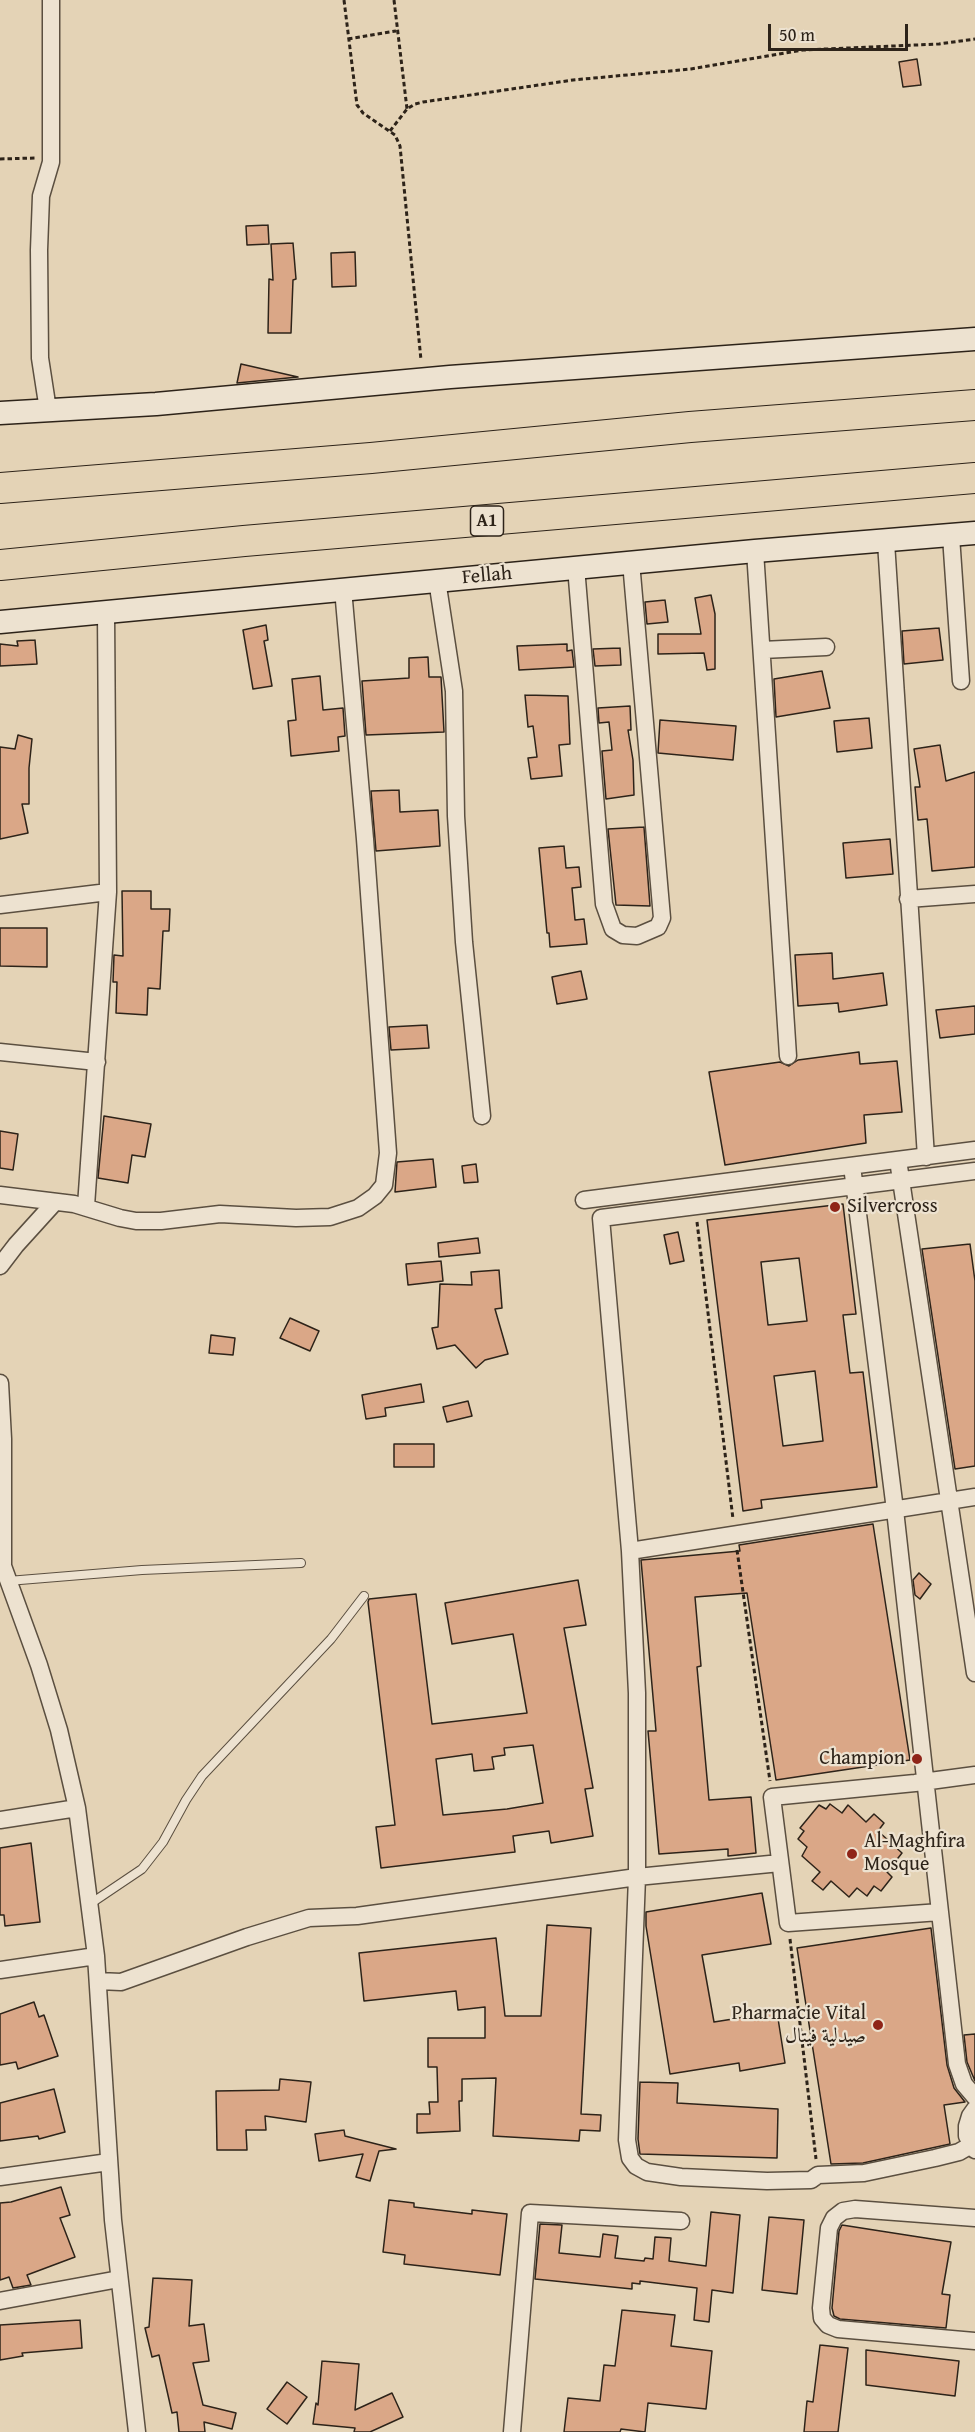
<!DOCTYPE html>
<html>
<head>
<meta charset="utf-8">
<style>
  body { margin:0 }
  #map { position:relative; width:975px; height:2432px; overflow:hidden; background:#e4d3b6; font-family:"Gentium Book Plus",serif }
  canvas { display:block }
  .scale { position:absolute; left:768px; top:24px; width:140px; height:27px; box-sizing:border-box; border:3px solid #2d2319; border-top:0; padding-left:8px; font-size:18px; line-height:21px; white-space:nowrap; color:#2d2319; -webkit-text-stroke:4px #ede2d0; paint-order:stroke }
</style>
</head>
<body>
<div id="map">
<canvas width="975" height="2432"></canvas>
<div class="scale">50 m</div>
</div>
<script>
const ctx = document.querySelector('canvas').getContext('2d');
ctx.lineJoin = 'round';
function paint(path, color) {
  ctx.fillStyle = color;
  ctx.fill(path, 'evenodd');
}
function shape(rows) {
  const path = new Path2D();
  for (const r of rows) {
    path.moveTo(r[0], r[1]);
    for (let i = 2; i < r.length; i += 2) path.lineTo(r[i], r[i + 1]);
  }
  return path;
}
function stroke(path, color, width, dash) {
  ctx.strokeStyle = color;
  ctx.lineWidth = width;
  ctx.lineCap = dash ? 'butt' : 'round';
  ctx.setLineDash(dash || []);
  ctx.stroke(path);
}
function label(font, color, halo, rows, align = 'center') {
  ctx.font = font + ' "Gentium Book Plus",Amiri,serif';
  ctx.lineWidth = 4.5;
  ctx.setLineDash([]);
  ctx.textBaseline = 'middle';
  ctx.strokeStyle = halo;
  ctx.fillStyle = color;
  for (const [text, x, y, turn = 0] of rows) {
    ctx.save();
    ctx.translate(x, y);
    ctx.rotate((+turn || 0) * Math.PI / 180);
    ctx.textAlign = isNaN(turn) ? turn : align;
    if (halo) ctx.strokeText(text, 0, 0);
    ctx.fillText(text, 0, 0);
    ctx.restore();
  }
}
const building = shape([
  [917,59,921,85,903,87,899,62,917,59],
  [268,225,269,244,247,245,246,226,268,225],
  [293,243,296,279,293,280,291,333,268,333,269,279,273,280,271,244,293,243],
  [355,252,356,286,332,287,331,253,355,252],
  [241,364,298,377,237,383,241,364],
  [711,595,715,614,715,669,707,670,704,653,658,654,658,634,701,634,695,598,711,595],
  [665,600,668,622,647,624,645,602,665,600],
  [266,625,268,640,264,641,272,686,253,689,243,630,266,625],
  [939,628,943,660,904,664,902,631,939,628],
  [35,640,37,664,0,666,0,644,18,646,17,641,35,640],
  [567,644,567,651,572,650,574,667,519,670,517,646,567,644],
  [620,648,621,665,595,666,593,649,620,648],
  [428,657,429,677,441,677,444,732,366,735,362,681,409,678,409,658,428,657],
  [822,671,830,708,776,717,774,679,822,671],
  [320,676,323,710,343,708,345,736,338,737,339,751,291,756,288,721,296,720,292,679,320,676],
  [525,695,568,696,570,744,559,745,562,776,531,779,528,758,537,757,533,726,528,727,525,695],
  [630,706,631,730,628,730,633,760,634,795,606,799,602,751,612,750,609,722,599,723,598,708,630,706],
  [869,718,872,748,837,752,834,721,869,718],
  [660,720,736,726,733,760,658,753,660,720],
  [18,735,32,739,29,768,29,804,22,804,28,833,0,839,0,747,15,749,18,735],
  [940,745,946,781,975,772,975,867,932,871,927,819,918,820,915,787,920,787,914,749,940,745],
  [399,790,400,812,438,810,440,846,376,851,371,791,399,790],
  [644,827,650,906,616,905,608,829,644,827],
  [890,839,893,874,846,878,843,843,890,839],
  [564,846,566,868,579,867,581,887,572,888,575,920,584,919,587,944,550,947,549,933,547,933,539,848,564,846],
  [122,891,151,891,151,909,170,909,169,931,163,931,160,989,148,988,147,1015,116,1013,117,982,113,982,114,955,123,956,122,891],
  [0,928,47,928,47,967,0,966,0,928],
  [832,953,833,979,883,973,887,1005,839,1012,838,1003,798,1006,795,955,832,953],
  [581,971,587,999,557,1004,552,977,581,971],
  [975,1006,975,1034,940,1038,936,1010,975,1006],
  [427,1025,429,1048,391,1050,389,1027,427,1025],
  [859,1052,860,1064,897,1061,902,1112,864,1115,866,1143,725,1165,709,1072,780,1062,789,1066,798,1060,859,1052],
  [104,1116,151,1124,145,1157,132,1155,128,1183,98,1178,104,1116],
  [0,1131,18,1134,13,1170,0,1168,0,1131],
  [433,1159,436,1187,395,1192,397,1162,433,1159],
  [476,1164,478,1182,464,1183,462,1166,476,1164],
  [843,1204,856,1314,843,1315,850,1373,863,1372,877,1487,761,1500,762,1508,743,1511,707,1220,843,1204],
  [799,1258,807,1321,768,1325,761,1262,799,1258],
  [815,1371,823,1441,783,1446,774,1376,815,1371],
  [678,1232,684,1261,670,1264,664,1235,678,1232],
  [478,1238,480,1253,439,1257,438,1243,478,1238],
  [970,1244,975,1281,975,1466,955,1469,922,1249,970,1244],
  [441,1261,443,1281,408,1285,406,1264,441,1261],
  [499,1270,502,1308,495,1309,508,1354,485,1360,476,1368,455,1345,437,1349,432,1328,438,1327,440,1284,472,1285,471,1272,499,1270],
  [290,1318,319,1331,310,1351,280,1338,290,1318],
  [211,1335,235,1338,233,1355,209,1353,211,1335],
  [421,1384,424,1402,385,1408,386,1416,366,1419,362,1395,421,1384],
  [468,1401,472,1416,447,1422,443,1407,468,1401],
  [394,1444,434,1444,434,1467,394,1467,394,1444],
  [873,1524,910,1760,776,1780,747,1593,695,1597,701,1666,697,1667,709,1800,751,1797,756,1853,728,1856,728,1849,659,1854,648,1731,656,1731,641,1560,740,1551,739,1545,873,1524],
  [919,1573,931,1584,920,1599,915,1595,913,1580,919,1573],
  [578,1580,586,1625,564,1628,593,1788,585,1789,593,1836,551,1843,549,1831,527,1834,513,1836,515,1852,381,1868,376,1827,395,1825,368,1602,369,1599,416,1594,432,1724,527,1713,513,1634,452,1644,445,1603,578,1580],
  [533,1745,543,1803,507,1809,443,1815,436,1759,472,1754,474,1771,494,1769,492,1757,505,1755,504,1748,533,1745],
  [830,1804,842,1813,848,1805,866,1822,874,1814,884,1823,878,1831,902,1853,887,1872,892,1877,881,1891,874,1886,867,1896,857,1888,849,1897,831,1881,823,1890,812,1881,820,1872,802,1856,807,1847,798,1839,804,1831,800,1828,819,1805,826,1809,830,1804],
  [31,1843,40,1922,5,1926,4,1915,0,1915,0,1848,31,1843],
  [762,1893,771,1944,702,1955,714,2022,777,2012,785,2063,740,2071,739,2063,670,2074,646,1926,646,1912,762,1893],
  [547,1925,591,1928,581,2114,601,2115,600,2131,580,2130,579,2141,493,2136,496,2078,462,2079,462,2101,459,2101,460,2131,417,2133,417,2114,430,2114,429,2102,438,2102,437,2067,428,2067,428,2038,485,2038,485,2007,458,2010,456,1991,364,2001,359,1953,496,1938,505,2016,541,2016,547,1925],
  [931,1928,947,2065,954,2088,965,2102,944,2105,950,2144,863,2163,831,2164,797,1948,931,1928],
  [34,2002,39,2017,44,2015,58,2056,18,2069,16,2062,0,2065,0,2014,34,2002],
  [975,2034,975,2081,967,2062,964,2035,975,2034],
  [280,2079,311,2082,306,2122,265,2116,266,2130,246,2130,247,2150,217,2150,216,2091,279,2090,280,2079],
  [640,2082,678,2083,677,2103,778,2109,777,2158,640,2154,638,2139,640,2082],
  [54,2089,65,2132,39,2139,38,2136,0,2141,0,2103,54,2089],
  [344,2130,345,2136,396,2149,379,2151,370,2181,356,2177,363,2154,319,2161,315,2134,344,2130],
  [61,2187,70,2215,60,2218,75,2257,27,2275,31,2285,13,2288,9,2277,0,2280,0,2203,11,2202,61,2187],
  [389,2200,414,2203,414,2207,472,2214,472,2210,507,2214,500,2275,404,2264,405,2255,383,2252,389,2200],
  [711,2212,740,2215,733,2293,712,2290,709,2322,694,2320,697,2288,640,2281,640,2284,632,2283,632,2289,535,2279,540,2224,562,2225,559,2253,600,2257,603,2234,618,2236,615,2258,644,2261,645,2258,653,2259,655,2237,671,2238,669,2261,706,2266,711,2212],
  [769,2217,804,2220,797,2294,762,2290,769,2217],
  [842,2225,951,2242,942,2294,950,2295,946,2328,840,2319,834,2316,832,2308,839,2231,842,2225],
  [153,2278,192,2280,189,2326,204,2324,209,2361,193,2363,203,2405,236,2413,232,2429,204,2422,205,2432,179,2432,177,2412,172,2413,159,2355,152,2357,145,2328,149,2327,153,2278],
  [622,2310,675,2315,671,2346,712,2351,706,2409,648,2403,645,2432,621,2429,620,2432,564,2432,568,2398,600,2401,604,2365,615,2366,622,2310],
  [80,2320,82,2348,22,2353,23,2356,0,2360,0,2325,80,2320],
  [820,2345,848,2348,838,2432,804,2432,807,2401,813,2402,820,2345],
  [866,2350,959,2361,955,2396,866,2385,866,2350],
  [322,2361,359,2364,355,2410,392,2393,403,2417,370,2432,354,2432,355,2428,313,2424,316,2403,318,2405,322,2361],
  [287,2382,307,2397,287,2424,267,2409,287,2382]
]);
paint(building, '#daa787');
stroke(building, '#2d2319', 1.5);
const lane = shape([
  [8,1581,142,1570,301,1563],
  [90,1904,142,1869,163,1842,186,1800,202,1776,331,1639,364,1596]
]);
const street = shape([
  [48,410,40,358,39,250,41,196,51,162,51,0],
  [951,536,961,681],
  [886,542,926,1157],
  [755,551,788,1056],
  [576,567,604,904,613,929,623,935,637,936,658,927,662,918,631,562],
  [437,580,454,691,456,816,464,942,482,1116],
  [762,650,826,647],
  [908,899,975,894],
  [0,905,108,892],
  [0,1052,97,1062],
  [898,1160,975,1673],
  [852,1166,895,1510,957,2064,964,2084,975,2097],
  [0,1195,74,1204,120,1218,136,1221,161,1221,220,1214,296,1218,330,1217,358,1208,375,1196,384,1185,388,1153,365,839,343,589],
  [584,1200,975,1150],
  [86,1206,108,892,106,613],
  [0,1266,16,1245,55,1202],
  [0,1383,3,1439,3,1566,39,1665,59,1730,77,1808],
  [630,1551,975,1497],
  [0,1820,77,1808,96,1956,113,2220,137,2432],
  [940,1912,788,1923,772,1797,915,1783,975,1775],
  [0,1970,96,1956],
  [98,1981,121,1982,247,1937,309,1918,357,1916,637,1877,780,1863],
  [975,2109,970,2116,967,2126,967,2136,975,2150],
  [971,2145,959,2152,935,2158,864,2173,818,2175,811,2180,767,2181,681,2177,647,2172,636,2166,630,2158,627,2140,637,1877,637,1693,630,1551,601,1218,975,1171],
  [0,2177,109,2162],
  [975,2218,855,2209,843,2211,834,2218,829,2228,821,2308,822,2318,828,2325,838,2329,975,2341],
  [0,2301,119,2279],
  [512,2432,530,2213,681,2221]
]);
const secondary = shape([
  [0,413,156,404,450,377,975,339],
  [0,622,755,551,975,533]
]);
const highway = shape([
  [0,488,371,458,690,427,975,405],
  [0,565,244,541,975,478]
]);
stroke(lane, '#5b4f40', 10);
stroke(street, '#5b4f40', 19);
stroke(secondary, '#2d2319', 25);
stroke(highway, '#2d2319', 32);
stroke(shape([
  [344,0,357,105,363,113,395,135,400,146,421,360],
  [394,0,407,109],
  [348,39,396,31],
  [390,131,407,109,415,104,423,102,573,80,691,69,803,50,939,44,975,39],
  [0,159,35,158],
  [697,1222,733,1519],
  [737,1550,770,1781],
  [790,1939,816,2159]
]), '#2d2319', 3, [4.5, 3]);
stroke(lane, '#ede2d0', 8);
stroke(street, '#ede2d0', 16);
stroke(secondary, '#ede2d0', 22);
stroke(highway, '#e4d3b6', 30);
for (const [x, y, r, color] of [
  [835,1207,6,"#8f2418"],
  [917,1759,6,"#8f2418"],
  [852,1854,6,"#8f2418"],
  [878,2025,6,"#8f2418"]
]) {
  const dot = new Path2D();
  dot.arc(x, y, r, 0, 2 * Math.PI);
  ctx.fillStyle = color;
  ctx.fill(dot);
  stroke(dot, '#ede2d0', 2);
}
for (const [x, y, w] of [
  [487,521,33]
]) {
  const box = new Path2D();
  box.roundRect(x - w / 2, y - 15, w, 30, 4.5);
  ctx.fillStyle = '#ede2d0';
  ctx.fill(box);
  stroke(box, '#2d2319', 1.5);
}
label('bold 18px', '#2d2319', null, [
  ["A1",487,521]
]);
label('20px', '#2d2319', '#ede2d0', [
  ["Fellah",487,576,-5]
]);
label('20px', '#2d2319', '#ede2d0', [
  ["Silvercross",847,1207],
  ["Champion",905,1759,"right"],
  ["Al-Maghfira",864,1842],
  ["Mosque",864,1865],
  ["Pharmacie Vital",866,2014,"right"],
  ["صيدلية فيتال",866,2037,"right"]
], 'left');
</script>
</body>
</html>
